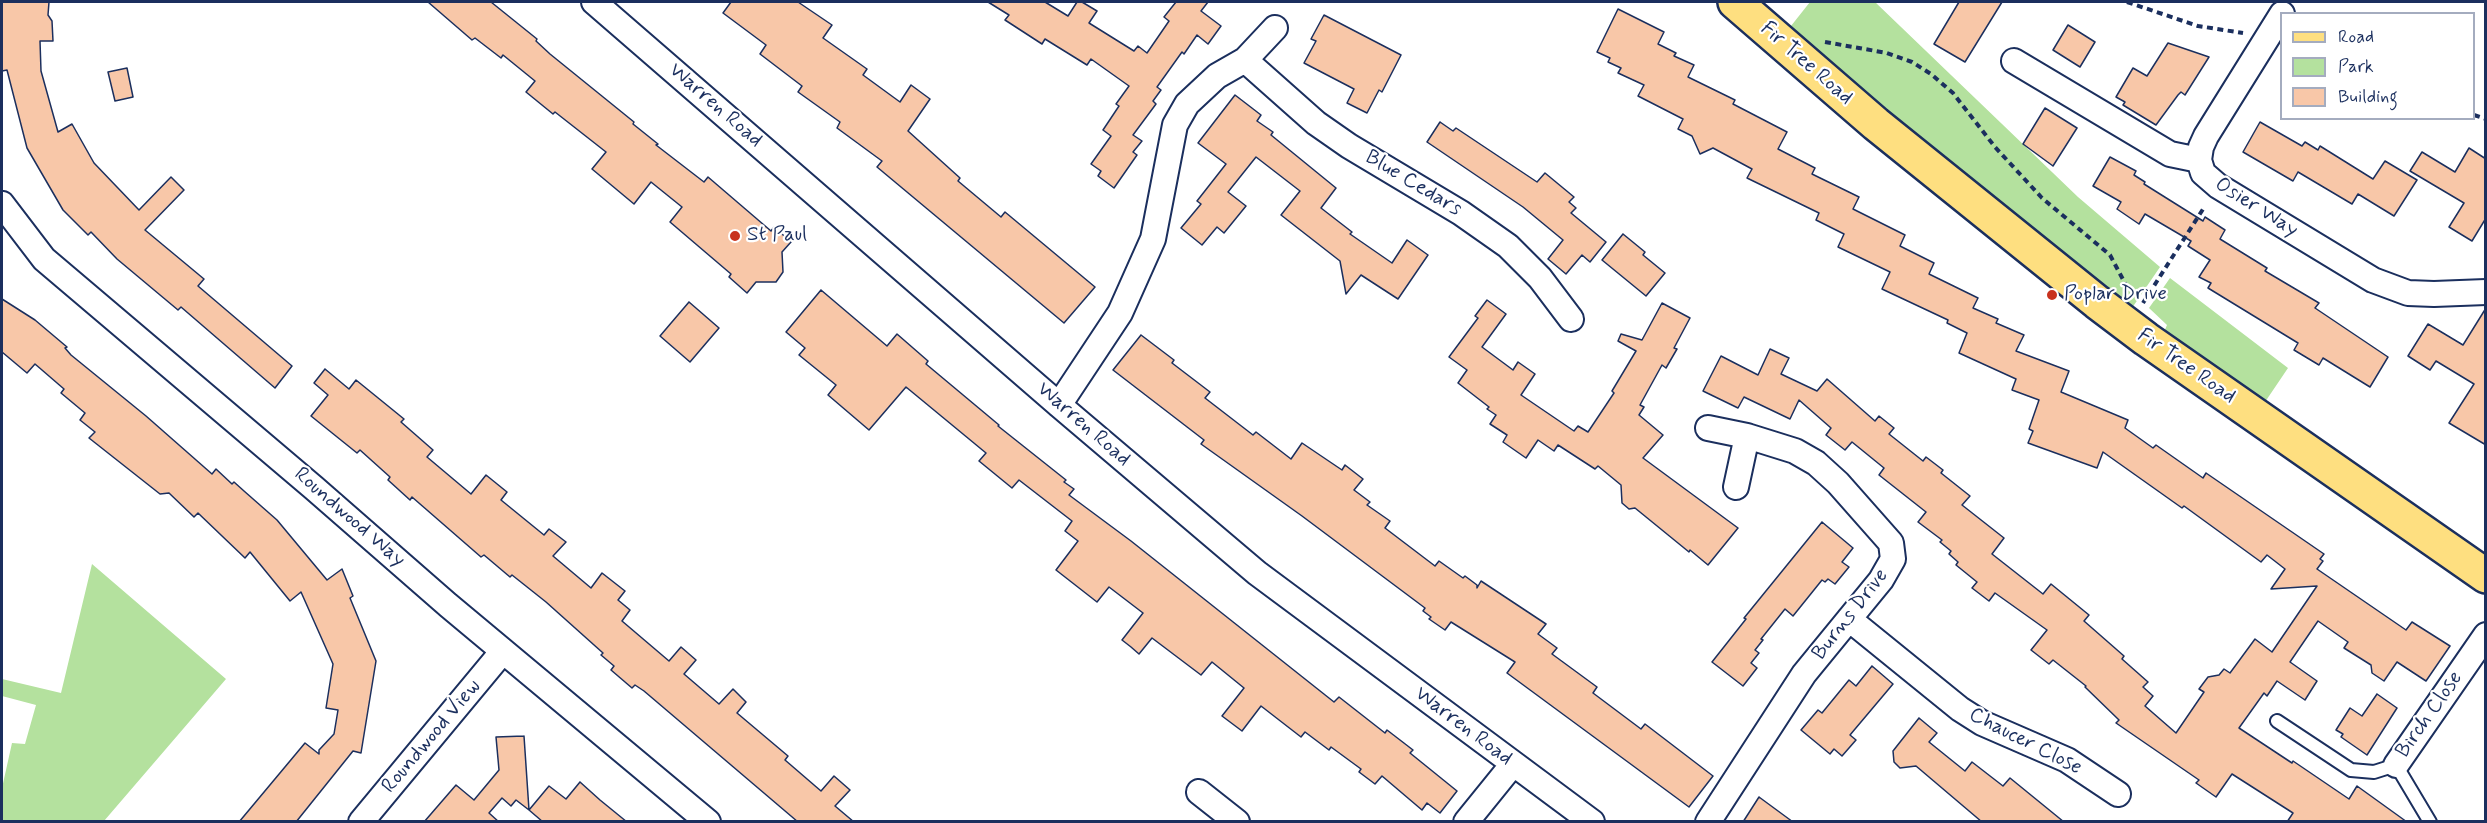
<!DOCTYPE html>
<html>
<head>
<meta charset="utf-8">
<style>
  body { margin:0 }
  #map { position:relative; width:2487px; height:823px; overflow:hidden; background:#fff; font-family:Mynerve,sans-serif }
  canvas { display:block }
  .frame { position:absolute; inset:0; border:3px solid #1b2f5e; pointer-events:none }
  .legend { position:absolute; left:2280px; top:12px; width:195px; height:108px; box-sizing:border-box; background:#fff; border:2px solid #a4acbf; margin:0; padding:8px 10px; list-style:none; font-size:18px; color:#1b2f5e }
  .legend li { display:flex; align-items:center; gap:12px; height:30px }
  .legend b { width:30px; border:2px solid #a4acbf }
</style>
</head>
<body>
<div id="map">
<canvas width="2487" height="823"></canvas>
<div class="frame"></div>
<ul class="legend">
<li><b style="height:8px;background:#fedf80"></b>Road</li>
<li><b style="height:16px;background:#b4e19e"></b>Park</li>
<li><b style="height:16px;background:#f8c7a8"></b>Building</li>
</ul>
</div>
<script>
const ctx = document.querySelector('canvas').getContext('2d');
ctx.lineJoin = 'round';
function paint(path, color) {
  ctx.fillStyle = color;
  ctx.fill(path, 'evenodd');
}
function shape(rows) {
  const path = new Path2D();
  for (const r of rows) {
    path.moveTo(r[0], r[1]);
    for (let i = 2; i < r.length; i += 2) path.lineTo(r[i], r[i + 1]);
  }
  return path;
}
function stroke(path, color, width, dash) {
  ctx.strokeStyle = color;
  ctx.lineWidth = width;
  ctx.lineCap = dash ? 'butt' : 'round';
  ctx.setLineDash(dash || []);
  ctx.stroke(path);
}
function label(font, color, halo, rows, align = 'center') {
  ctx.font = font + ' Mynerve,sans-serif';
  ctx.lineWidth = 4.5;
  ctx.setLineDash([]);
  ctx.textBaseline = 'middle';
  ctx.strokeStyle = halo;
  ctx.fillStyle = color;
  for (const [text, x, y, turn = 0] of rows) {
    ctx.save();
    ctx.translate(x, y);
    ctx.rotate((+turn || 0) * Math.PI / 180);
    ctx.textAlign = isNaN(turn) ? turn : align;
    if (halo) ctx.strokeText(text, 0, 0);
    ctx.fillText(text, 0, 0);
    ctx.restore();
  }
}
paint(shape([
  [1810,2,1875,2,2078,197,2160,267,2132,308,1914,136,1787,31],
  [2170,278,2288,368,2263,405,2164,332,2167,325,2149,308],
  [92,564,226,679,104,821,2,821,2,788,12,743,25,744,36,705,2,696,2,679,61,693]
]), '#b4e19e');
const building = shape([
  [2,2,49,2,48,15,52,21,53,41,40,41,41,71,58,132,72,124,94,163,139,210,171,177,184,190,145,230,204,279,198,286,292,366,275,388,181,307,178,310,117,259,91,232,88,235,63,210,27,148,7,70,2,71,2,2],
  [428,2,491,2,537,39,536,41,550,54,634,122,633,124,658,144,656,145,704,182,708,177,771,231,774,227,791,242,782,252,783,272,776,282,756,282,747,293,729,277,731,274,670,222,682,207,651,182,634,204,592,169,606,152,555,112,553,114,526,92,535,81,503,55,501,58,475,38,472,40,428,2],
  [731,2,798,2,832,25,823,38,867,69,863,75,900,102,911,85,930,99,908,131,960,178,958,181,1001,217,1005,212,1095,287,1064,323,877,167,882,161,837,128,840,122,798,92,802,86,760,54,766,45,723,13,731,2],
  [988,2,1045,2,1068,16,1077,2,1082,2,1097,11,1089,23,1134,51,1138,46,1147,53,1169,21,1164,17,1176,2,1208,2,1201,11,1221,26,1208,44,1197,35,1184,54,1182,52,1157,87,1161,90,1153,101,1156,104,1133,135,1142,141,1133,152,1137,155,1114,188,1098,176,1101,171,1091,164,1111,136,1103,130,1119,106,1116,104,1129,86,1091,59,1087,65,1045,39,1042,44,1005,20,1009,15,988,2],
  [1959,2,2002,2,1965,62,1934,44,1959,2],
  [1618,9,1664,32,1658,44,1676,53,1674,56,1694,65,1688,77,1735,100,1733,104,1787,132,1778,149,1815,168,1812,174,1859,197,1853,209,1905,235,1900,246,1934,263,1929,274,1978,298,1973,308,1998,319,1996,323,2024,335,2016,351,2069,371,2061,392,2128,420,2125,428,2153,448,2156,445,2203,478,2206,473,2324,554,2320,559,2323,561,2317,569,2406,630,2412,622,2450,646,2426,681,2397,662,2384,681,2372,673,2371,665,2344,648,2348,642,2318,621,2290,662,2317,681,2305,700,2277,681,2267,696,2264,693,2239,728,2292,763,2293,761,2349,799,2357,786,2407,822,2287,822,2293,813,2232,774,2216,797,2196,783,2199,780,2116,723,2119,720,2085,687,2086,686,2053,660,2049,664,2031,650,2047,630,1995,593,1989,601,1972,588,1977,582,1956,565,1958,562,1949,554,1951,551,1940,542,1942,540,1918,522,1926,512,1879,475,1884,468,1852,442,1845,450,1826,435,1831,428,1799,400,1790,419,1744,397,1738,408,1703,391,1721,356,1758,375,1770,349,1789,358,1781,374,1817,391,1827,379,1875,421,1879,416,1894,428,1889,434,1923,461,1926,457,1943,470,1941,473,1970,496,1962,505,2004,538,1992,554,2043,594,2051,584,2089,615,2084,621,2124,656,2122,659,2148,682,2143,687,2153,696,2145,706,2176,733,2204,692,2199,689,2208,677,2219,675,2224,669,2230,673,2255,639,2272,652,2317,586,2271,589,2285,569,2267,555,2261,562,2184,506,2182,508,2103,452,2097,468,2028,443,2033,431,2029,429,2039,400,2012,390,2016,379,1959,353,1967,333,1947,323,1948,320,1882,289,1890,272,1838,247,1844,234,1816,220,1819,213,1747,178,1752,169,1713,148,1700,154,1692,136,1678,129,1683,119,1638,96,1644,85,1618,73,1621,68,1608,62,1610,58,1597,52,1618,9],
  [1324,15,1401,55,1382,92,1379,90,1367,113,1347,103,1354,89,1304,63,1316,41,1311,39,1324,15],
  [2068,25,2095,42,2080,67,2053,50,2068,25],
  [2168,43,2209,57,2185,95,2181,92,2178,95,2156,125,2123,105,2125,102,2116,97,2133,68,2147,76,2168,43],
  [127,68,133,97,115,101,108,72,127,68],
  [1235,95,1261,115,1257,121,1273,132,1271,135,1336,188,1321,208,1352,232,1350,234,1392,263,1407,240,1428,255,1398,299,1361,275,1346,294,1340,261,1281,215,1300,191,1256,157,1228,192,1246,206,1224,233,1217,227,1202,245,1181,228,1201,204,1197,201,1226,164,1198,143,1235,95],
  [2045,108,2077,128,2053,166,2023,144,2045,108],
  [1440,122,1453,131,1456,128,1537,182,1545,173,1574,197,1569,202,1576,208,1571,213,1606,242,1590,262,1582,255,1566,274,1548,259,1563,240,1523,207,1427,142,1440,122],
  [2260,122,2302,146,2305,142,2318,150,2320,146,2373,179,2385,161,2417,180,2394,216,2358,194,2352,204,2298,172,2293,181,2243,152,2260,122],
  [2469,148,2486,159,2486,218,2472,241,2449,227,2464,203,2410,171,2422,152,2455,172,2469,148],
  [2110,157,2136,171,2134,175,2145,182,2144,184,2203,221,2205,217,2225,230,2220,239,2267,268,2265,271,2319,303,2315,308,2388,357,2370,387,2323,358,2319,365,2294,350,2298,343,2208,288,2211,283,2199,277,2210,260,2188,246,2191,241,2145,214,2139,224,2117,209,2121,202,2093,186,2110,157],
  [1623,234,1645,252,1643,255,1665,273,1646,296,1602,260,1623,234],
  [821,290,887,346,897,334,928,361,926,364,999,425,998,426,1066,480,1064,482,1074,489,1069,495,1131,541,1334,702,1339,697,1385,733,1387,730,1413,750,1410,753,1457,791,1440,813,1427,803,1422,810,1382,776,1375,784,1359,772,1361,769,1331,747,1329,750,1305,732,1301,737,1261,706,1242,731,1222,716,1244,688,1212,662,1201,675,1152,638,1139,654,1131,647,1122,640,1143,613,1109,587,1097,602,1056,570,1078,541,1065,531,1072,521,1019,480,1012,488,979,461,986,453,906,387,869,430,828,395,836,385,799,355,805,348,786,332,821,290],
  [2,299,35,320,67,347,65,348,71,355,146,416,212,474,216,469,232,484,234,482,244,491,277,520,327,580,342,569,353,596,350,598,376,661,361,753,353,751,296,822,239,822,305,743,319,754,319,750,334,734,338,710,326,708,333,664,301,592,290,601,250,552,245,558,198,513,194,517,169,493,160,494,89,438,95,432,80,420,85,413,61,393,64,389,35,364,27,373,2,352,2,299],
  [1487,300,1506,314,1482,347,1513,370,1518,362,1535,374,1521,395,1574,431,1578,426,1588,432,1614,393,1612,391,1636,351,1618,341,1621,334,1642,340,1662,303,1690,318,1674,348,1677,349,1666,368,1662,365,1640,405,1644,407,1639,415,1663,435,1643,458,1738,528,1708,565,1690,550,1689,552,1635,508,1629,509,1622,503,1621,485,1598,466,1595,469,1558,445,1554,451,1538,440,1526,458,1503,442,1507,435,1490,424,1496,415,1487,409,1489,407,1458,383,1467,370,1449,357,1478,318,1475,316,1487,300],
  [689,302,719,328,690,362,660,336,689,302],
  [2486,308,2486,445,2449,423,2474,384,2436,361,2430,370,2408,356,2428,324,2463,345,2486,308],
  [1141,335,1174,360,1172,363,1210,392,1205,398,1253,435,1256,432,1291,459,1302,443,1342,470,1345,465,1363,479,1354,490,1370,502,1367,505,1390,521,1385,528,1435,566,1439,561,1463,578,1465,576,1477,585,1477,588,1481,581,1546,624,1538,634,1557,648,1552,654,1597,687,1593,693,1641,729,1645,724,1713,776,1689,807,1507,673,1515,662,1451,622,1445,630,1429,619,1431,617,1423,611,1425,608,1302,516,1201,444,1204,440,1113,370,1141,335],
  [325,369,349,389,356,380,404,419,401,422,433,450,427,457,471,494,486,475,507,492,501,500,544,535,549,529,566,542,553,556,591,588,602,573,625,591,618,600,630,610,622,621,669,661,681,647,696,660,684,674,719,704,733,689,746,702,737,713,788,756,785,760,821,791,834,776,850,790,835,806,854,822,798,822,644,691,635,685,632,688,611,670,614,666,601,655,603,653,546,602,512,575,510,577,484,555,481,557,412,497,410,500,388,480,390,477,360,450,357,453,311,416,328,395,314,383,325,369],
  [1822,522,1853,548,1842,562,1849,567,1835,584,1828,579,1825,582,1822,580,1793,616,1785,609,1761,639,1763,640,1755,650,1759,653,1751,663,1757,668,1743,686,1712,662,1746,619,1744,618,1822,522],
  [1872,666,1893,684,1850,735,1856,740,1842,756,1834,749,1830,754,1801,730,1818,710,1822,713,1849,680,1856,686,1872,666],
  [2377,694,2397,708,2367,755,2341,737,2343,734,2336,730,2350,708,2362,716,2377,694],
  [1919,718,1937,733,1929,742,1965,771,1972,762,2003,786,2010,778,2064,822,1982,822,1916,766,1900,768,1894,762,1893,751,1919,718],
  [524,736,529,810,516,800,511,806,502,798,489,813,499,822,424,822,456,785,474,800,499,770,496,737,524,736],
  [580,782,600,800,627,822,543,822,529,810,549,786,566,799,580,782],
  [1759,797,1793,822,1743,822,1759,797]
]);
paint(building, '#f8c7a8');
stroke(building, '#1b2f5e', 1.5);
const service = shape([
  [2277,721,2351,770,2374,772,2396,765,2430,822]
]);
const minor = shape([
  [594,2,1059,405,1257,573,1592,822],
  [1245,60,1316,123,1349,146,1461,213,1508,246,1540,278,1571,319],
  [2014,61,2170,154,2199,160,2203,173,2218,186,2373,280,2408,293,2434,294,2486,292],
  [2199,160,2201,147,2206,136,2282,14],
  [2,204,44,259,314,488,448,605,708,822],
  [1059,405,1120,313,1153,239,1175,125,1187,104,1217,76,1245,60,1275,28],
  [1708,428,1747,436],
  [1849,619,1960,709,1982,723,2067,760,2118,794],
  [2396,765,2486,635],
  [1199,792,1237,822],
  [361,822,503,651],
  [1466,822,1513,764],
  [1708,822,1804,674,1881,580,1893,559,1891,543,1838,483,1816,463,1795,451,1747,436,1736,487]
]);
const primary = shape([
  [1735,2,1876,124,2097,302,2146,339,2486,576]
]);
stroke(service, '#1b2f5e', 16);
stroke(minor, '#1b2f5e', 28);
stroke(primary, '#1b2f5e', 38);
stroke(shape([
  [2127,2,2198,26,2243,33],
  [1825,42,1887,53,1912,62,1931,74,1953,93,1995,147,2042,198,2110,255,2127,287],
  [2474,115,2486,119],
  [2143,303,2205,206]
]), '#1b2f5e', 4, [6, 4.5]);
stroke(service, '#fff', 12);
stroke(minor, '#fff', 24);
stroke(primary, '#fedf80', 33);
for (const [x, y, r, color] of [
  [735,236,6,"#c8321e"],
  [2052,295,6,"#c8321e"]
]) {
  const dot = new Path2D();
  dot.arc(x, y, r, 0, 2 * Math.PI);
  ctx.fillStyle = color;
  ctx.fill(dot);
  stroke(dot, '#fff', 2);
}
label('21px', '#1b2f5e', '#fff', [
  ["Fir Tree Road",1806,64,41],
  ["Warren Road",715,106,41],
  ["Blue Cedars",1413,184,31],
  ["Osier Way",2256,208,32],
  ["Fir Tree Road",2186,367,35],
  ["Warren Road",1083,425,41],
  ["Roundwood Way",349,518,41],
  ["Burns Drive",1851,615,-52],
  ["Birch Close",2430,715,-55],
  ["Warren Road",1463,727,37],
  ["Roundwood View",432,737,-50],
  ["Chaucer Close",2025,742,27]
]);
label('21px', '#1b2f5e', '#fff', [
  ["St Paul",747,236],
  ["Poplar Drive",2064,295]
], 'left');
</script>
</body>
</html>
